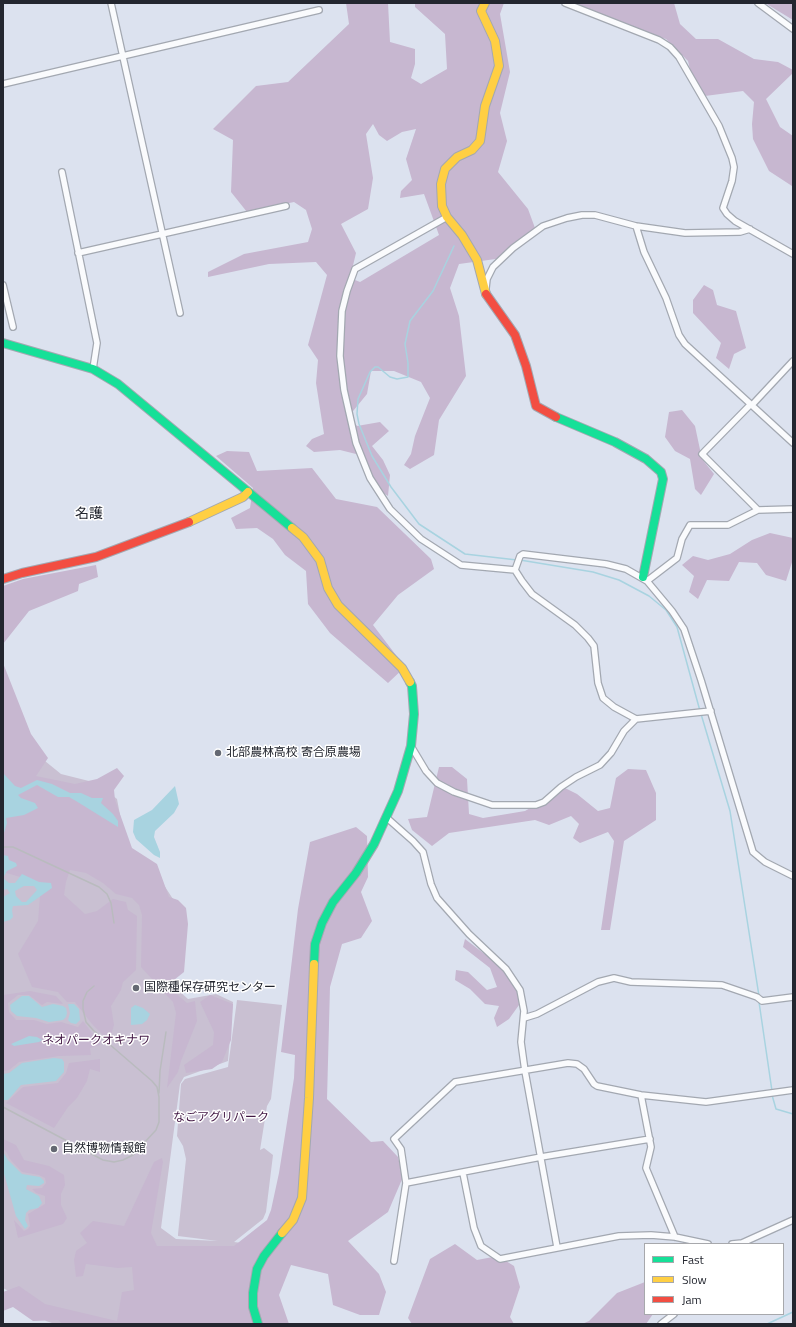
<!DOCTYPE html>
<html>
<head>
<meta charset="utf-8">
<style>
  body { margin:0 }
  #map { position:relative; width:796px; height:1327px; overflow:hidden; background:#dce2ef; font-family:"Titillium Web",sans-serif }
  canvas { display:block }
  .frame { position:absolute; inset:0; border:4px solid #23262f; pointer-events:none }
  .legend { position:absolute; left:644px; top:1243px; width:140px; height:72px; box-sizing:border-box; background:#fff; border:1px solid #a7a8ac; margin:0; padding:5px 7px; list-style:none; font-size:12px; color:#23262f }
  .legend li { display:flex; align-items:center; gap:8px; height:20px }
  .legend b { width:20px; border:1px solid #a7a8ac }
</style>
</head>
<body>
<div id="map">
<canvas width="796" height="1327"></canvas>
<div class="frame"></div>
<ul class="legend">
<li><b style="height:5px;background:#16e098"></b>Fast</li>
<li><b style="height:5px;background:#ffcf43"></b>Slow</li>
<li><b style="height:5px;background:#f24e42"></b>Jam</li>
</ul>
</div>
<script>
const ctx = document.querySelector('canvas').getContext('2d');
ctx.lineJoin = 'round';
function paint(path, color) {
  ctx.fillStyle = color;
  ctx.fill(path, 'evenodd');
}
function shape(rows) {
  const path = new Path2D();
  for (const r of rows) {
    path.moveTo(r[0], r[1]);
    for (let i = 2; i < r.length; i += 2) path.lineTo(r[i], r[i + 1]);
  }
  return path;
}
function stroke(path, color, width, dash) {
  ctx.strokeStyle = color;
  ctx.lineWidth = width;
  ctx.lineCap = dash ? 'butt' : 'round';
  ctx.setLineDash(dash || []);
  ctx.stroke(path);
}
function label(font, color, halo, rows, align = 'center') {
  ctx.font = font + ' "Titillium Web","Noto Sans JP",sans-serif';
  ctx.lineWidth = 3;
  ctx.setLineDash([]);
  ctx.textBaseline = 'middle';
  ctx.strokeStyle = halo;
  ctx.fillStyle = color;
  for (const [text, x, y, turn = 0] of rows) {
    ctx.save();
    ctx.translate(x, y);
    ctx.rotate((+turn || 0) * Math.PI / 180);
    ctx.textAlign = isNaN(turn) ? turn : align;
    if (halo) ctx.strokeText(text, 0, 0);
    ctx.fillText(text, 0, 0);
    ctx.restore();
  }
}
paint(shape([
  [3,727,61,774,97,783,117,799,125,841,160,879,182,913,168,981,188,999,216,994,233,1002,228,1061,184,1077,180,1084,161,1228,176,1239,218,1241,178,1236,178,1234,186,1159,183,1146,177,1136,181,1084,185,1079,228,1067,237,1000,282,1005,271,1099,267,1106,260,1150,264,1148,273,1155,266,1212,263,1219,234,1242,242,1243,210,1324,55,1324,46,1321,23,1299,3,1288]
]), '#c9c0d2');
paint(shape([
  [346,3,388,3,390,42,415,49,415,64,411,78,421,84,447,69,445,34,415,7,415,3,504,3,500,14,510,72,500,113,507,141,498,172,528,209,535,228,503,258,459,264,450,288,459,316,466,376,439,420,434,455,410,469,404,465,411,454,415,436,430,398,421,382,394,371,371,371,367,394,349,416,357,426,380,422,389,431,372,446,383,460,390,475,388,496,379,490,364,456,340,450,314,452,306,446,312,439,324,434,316,383,318,360,308,345,327,275,316,262,269,264,208,277,208,272,244,254,308,242,312,229,306,210,294,202,247,212,231,192,233,140,213,129,256,86,288,82,349,24],
  [373,124,379,135,387,141,402,132,416,129,406,159,412,180,401,191,400,198,424,194,439,235,360,282,350,278,356,253,341,224,368,209,373,178,366,134],
  [568,3,674,3,680,24,696,39,718,39,754,59,778,62,793,70,793,73,766,99,780,127,793,136,792,186,769,171,753,139,752,124,754,102,743,91,705,96,695,91,688,61,666,39,639,32],
  [765,3,793,3,793,20],
  [704,285,713,290,717,305,736,311,746,348,734,354,729,369,716,358,721,343,693,313,693,300],
  [682,410,695,426,702,459,714,474,701,495,695,489,690,459,675,451,665,437,669,412],
  [227,451,249,452,257,471,312,468,336,499,377,507,431,559,434,569,398,595,373,625,405,667,388,683,330,633,308,604,306,571,285,555,273,539,257,528,236,529,231,518,250,508,253,488,216,456],
  [770,533,793,538,793,559,786,581,766,575,757,563,739,562,729,581,707,580,698,599,689,592,694,576,682,565,693,556,708,560,730,554,752,540],
  [96,565,98,577,79,584,78,591,29,611,3,644,3,586,23,579],
  [3,663,31,734,48,758,36,776,75,784,97,779,117,768,124,776,114,790,115,800,132,848,157,864,169,897,178,900,186,908,188,924,184,972,174,980,173,991,187,1003,195,1001,197,1021,181,1061,178,1072,167,1088,176,1013,173,1002,141,967,142,915,139,905,132,898,116,894,103,883,86,873,70,870,66,882,64,895,85,914,97,911,113,899,126,902,128,910,137,916,136,970,123,982,121,990,111,1006,114,1025,111,1035,106,1038,92,1024,75,1002,67,1002,58,992,32,987,18,954,38,921,41,883,3,872],
  [439,767,452,767,467,779,469,814,483,818,525,811,565,788,577,794,598,811,610,808,616,778,628,769,646,770,656,793,656,820,624,841,610,930,601,930,614,841,608,832,580,843,573,838,579,824,571,816,549,825,535,820,449,833,432,846,412,830,408,819,427,817],
  [356,827,367,836,368,877,361,892,372,921,361,938,342,944,330,987,327,1099,371,1142,383,1141,398,1157,403,1177,388,1212,348,1241,379,1274,386,1292,379,1315,360,1315,333,1305,328,1274,291,1265,279,1295,289,1324,63,1324,58,1320,33,1321,13,1307,3,1311,3,1292,19,1286,45,1304,117,1321,122,1292,134,1290,132,1267,118,1268,86,1264,83,1276,76,1277,74,1260,76,1251,87,1243,80,1233,93,1221,124,1226,154,1162,162,1158,163,1162,151,1233,157,1246,234,1246,267,1220,271,1210,279,1173,294,1078,295,1055,281,1052,298,909,310,842],
  [465,939,499,965,518,991,519,1005,509,1019,497,1027,494,1018,499,1006,485,1004,470,989,455,980,456,970,468,972,487,990,497,987,490,968,463,947],
  [30,991,56,996,63,1004,47,1002,42,1005,29,995,18,995,8,1003,9,1012,16,1020,34,1020,47,1024,61,1022,78,1027,83,1021,92,1033,101,1041,100,1045,90,1048,91,1055,59,1056,19,1062,9,1070,3,1071,3,995],
  [210,995,233,1004,231,1040,222,1062,212,1069,186,1073,184,1065,213,1045,214,1032,200,1002],
  [100,1059,100,1072,90,1069,87,1081,77,1098,68,1107,54,1128,6,1103,23,1087,58,1083,66,1073,69,1063],
  [3,1139,16,1145,24,1160,49,1166,64,1175,65,1185,61,1194,61,1205,67,1218,63,1224,18,1238,14,1220,24,1231,28,1229,30,1226,28,1214,45,1204,45,1196,36,1193,32,1189,42,1188,46,1183,45,1178,39,1175,22,1172,10,1159,7,1153,3,1149],
  [455,1244,477,1260,498,1256,514,1266,520,1287,510,1317,514,1324,412,1324,408,1318,430,1259],
  [645,1282,645,1314,653,1314,646,1324,582,1324,589,1321,617,1293]
]), '#c7b7d0');
paint(shape([
  [3,773,15,786,21,788,37,780,52,784,70,793,81,793,92,798,103,798,101,803,113,814,118,821,118,827,76,801,69,797,58,797,37,785,18,795,21,798,35,803,38,808,24,815,6,818,7,823,3,836],
  [175,786,179,804,174,813,155,831,154,837,160,852,160,858,154,855,136,839,133,832,134,820,152,810],
  [3,855,8,856,9,860,16,863,17,866,7,871,3,878],
  [22,874,39,882,51,883,52,888,28,905,13,906,12,910,13,917,10,920,3,922,3,897,10,893,7,889,3,890,3,878,9,883,15,883],
  [24,886,34,886,37,890,26,902,22,902,16,896,15,891],
  [22,996,29,996,42,1007,53,1004,63,1006,66,1008,67,1013,66,1017,63,1020,49,1022,36,1018,17,1016,11,1011,10,1005],
  [68,1004,74,1004,79,1009,80,1020,76,1024,71,1023,68,1020,70,1013],
  [135,1005,143,1008,150,1014,147,1020,142,1024,131,1025,131,1008],
  [29,1036,37,1037,42,1040,39,1042,14,1046,11,1044],
  [54,1058,62,1059,64,1062,64,1072,56,1081,21,1085,8,1100,3,1100,3,1074,9,1073,22,1063],
  [3,1152,8,1160,22,1174,40,1177,44,1181,44,1183,39,1186,27,1185,26,1189,39,1196,42,1203,38,1208,29,1210,26,1213,25,1220,28,1226,25,1229,16,1216,3,1170]
]), '#a8d3e0');
stroke(shape([
  [454,246,433,291,410,321,405,344,408,363,408,377,397,379,390,377,378,367,375,367,370,372,358,399,357,414,359,424,372,456,391,487,419,524,465,554,517,560],
  [520,560,593,572,619,580,649,596,666,610,677,627,700,711],
  [701,714,730,811,759,996],
  [759,1002,772,1091],
  [772,1095,776,1109,793,1114],
  [767,1324,793,1312]
]), '#a8d3e0', 1.5);
const street = shape([
  [111,3,180,313],
  [565,3,659,40,670,47,679,57,719,126,732,158,734,167,732,181,723,208,727,214,735,221,793,254],
  [758,3,793,29],
  [3,84,319,10],
  [62,172,97,343,93,369],
  [447,217,355,269,347,291,342,311,340,356,344,390,356,443,370,478,390,509,421,539,461,565,515,570],
  [636,226,644,252,666,298,679,335,685,344,793,443],
  [78,253,286,206],
  [3,285,13,327],
  [486,288,487,279,493,267,513,248,543,226,567,218,582,215,595,215,636,226,685,233,740,232,750,229],
  [750,405,702,454,758,510],
  [752,405,793,361],
  [647,581,677,558,682,539,690,525,728,525,758,510,793,509],
  [636,719,614,707,603,698,598,683,594,646,588,638,575,625,532,594,522,581,515,570,520,556,523,554,606,564,626,569,647,581,672,611,684,629,701,680,753,852,765,862,793,876],
  [411,746,426,771,437,783,454,792,492,805,536,805,544,802,561,787,576,777,600,765,611,753,624,731,636,719,711,711],
  [387,818,413,841,423,852,431,884,437,898,469,934,506,969,520,990,524,1011,521,1042,525,1071,557,1247],
  [524,1018,537,1014,598,982,614,978,631,982,722,985,757,997,762,1001,793,997],
  [641,1095,651,1147,646,1168,675,1237],
  [463,1173,474,1228,481,1246,500,1259,619,1236,651,1235,675,1237,708,1244],
  [406,1183,541,1157,650,1139],
  [732,1244,742,1243,793,1220],
  [394,1261,406,1183,401,1149,394,1139,455,1082,568,1063,577,1064,584,1069,594,1084,597,1086,641,1095,706,1102,793,1090],
  [661,1324,674,1314]
]);
const fast = shape([
  [3,343,93,369,118,384,292,528],
  [556,417,615,442,646,459,661,472,663,479,643,577],
  [314,964,315,944,322,923,333,902,356,873,374,844,398,791,411,746,414,714,412,686,410,682],
  [258,1324,253,1307,253,1293,257,1269,264,1256,282,1233]
]);
const slow = shape([
  [485,3,481,11,495,41,499,66,485,106,480,141,472,150,457,157,445,169,441,184,442,206,447,217,462,235,477,260,486,294],
  [189,522,243,497,248,492],
  [292,528,303,537,320,560,328,588,338,605,402,668,410,682],
  [282,1233,293,1220,302,1198,309,1098,314,964]
]);
const jam = shape([
  [486,294,515,335,526,366,536,406,556,417],
  [3,579,22,573,96,557,189,522]
]);
stroke(street, '#a3a8b1', 8);
stroke(fast, '#a3a8b1', 10);
stroke(slow, '#a3a8b1', 10);
stroke(jam, '#a3a8b1', 10);
stroke(street, '#fafbfd', 5.5);
stroke(fast, '#16e098', 8);
stroke(slow, '#ffcf43', 8);
stroke(jam, '#f24e42', 8);
stroke(shape([
  [3,847,13,847,99,887,107,894,111,903,114,923],
  [159,1093,160,1071,166,1032],
  [3,1107,103,1160,114,1162,123,1160,133,1155,156,1130,159,1122,159,1097,157,1087,152,1081,93,1030,86,1022,83,1009,83,1001,87,992,94,986]
]), '#b9bbbe', 1.5);
for (const [x, y, r, color] of [
  [218,753,4,"#646872"],
  [136,988,4,"#646872"],
  [54,1149,4,"#646872"]
]) {
  const dot = new Path2D();
  dot.arc(x, y, r, 0, 2 * Math.PI);
  ctx.fillStyle = color;
  ctx.fill(dot);
  stroke(dot, '#fff', 1.5);
}
label('12px', '#23262f', '#fff', [
  ["北部農林高校 寄合原農場",226,753],
  ["国際種保存研究センター",144,988],
  ["自然博物情報館",62,1149]
], 'left');
label('12px', '#411643', '#fff', [
  ["ネオパークオキナワ",96,1041],
  ["なごアグリパーク",221,1118]
]);
label('14px', '#23262f', '#fff', [
  ["名護",89,515]
]);
</script>
</body>
</html>
